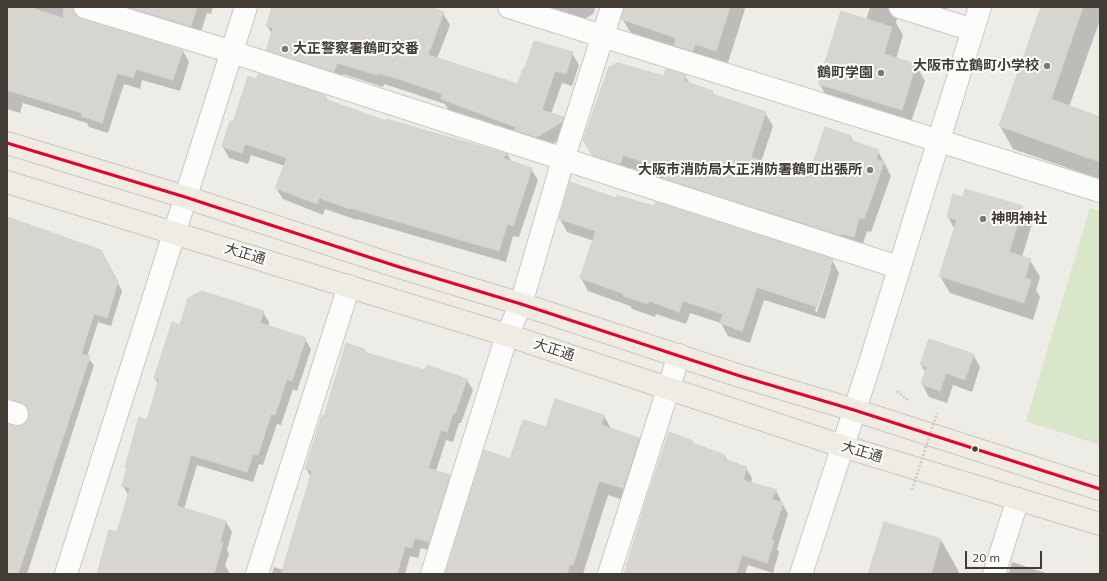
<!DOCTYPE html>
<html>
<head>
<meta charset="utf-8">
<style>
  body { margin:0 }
  #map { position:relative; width:1107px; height:581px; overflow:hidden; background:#edece7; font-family:Mulish,sans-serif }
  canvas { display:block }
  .frame { position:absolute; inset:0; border:8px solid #423d34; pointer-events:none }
  .scale { position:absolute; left:965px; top:551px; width:77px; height:18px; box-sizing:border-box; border:2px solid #423d34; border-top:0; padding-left:5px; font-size:12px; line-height:14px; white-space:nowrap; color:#423d34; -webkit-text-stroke:3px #fff; paint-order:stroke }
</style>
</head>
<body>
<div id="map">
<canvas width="1107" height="581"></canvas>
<div class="frame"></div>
<div class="scale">20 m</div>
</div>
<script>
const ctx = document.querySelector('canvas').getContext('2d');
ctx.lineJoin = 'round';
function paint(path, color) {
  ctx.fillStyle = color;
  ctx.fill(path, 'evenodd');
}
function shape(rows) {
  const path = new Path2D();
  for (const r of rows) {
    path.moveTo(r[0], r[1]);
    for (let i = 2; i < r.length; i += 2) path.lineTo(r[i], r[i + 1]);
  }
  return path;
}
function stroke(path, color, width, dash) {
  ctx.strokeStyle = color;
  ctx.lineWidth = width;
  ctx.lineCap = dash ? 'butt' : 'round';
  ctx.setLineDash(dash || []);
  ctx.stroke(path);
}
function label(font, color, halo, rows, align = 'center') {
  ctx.font = font + ' Mulish,"Noto Sans JP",sans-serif';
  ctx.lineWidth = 4;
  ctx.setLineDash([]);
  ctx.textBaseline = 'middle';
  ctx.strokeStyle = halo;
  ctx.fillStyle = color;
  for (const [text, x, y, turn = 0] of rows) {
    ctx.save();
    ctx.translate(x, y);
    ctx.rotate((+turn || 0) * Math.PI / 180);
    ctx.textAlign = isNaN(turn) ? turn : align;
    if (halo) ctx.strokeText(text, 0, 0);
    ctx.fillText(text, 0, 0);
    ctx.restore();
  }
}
paint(shape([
  [1090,208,1100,211,1100,445,1026,421]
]), '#d9e6c8');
paint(shape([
  [7,7,87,7,79,15,79,18,183,51,189,62,180,91,142,80,140,89,124,84,108,133,89,127,87,123,23,103,20,113,7,109],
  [99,7,213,7,211,14,207,13,199,38],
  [273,7,428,7,443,13,450,25,437,59,518,85,572,53,579,65,572,86,562,83,551,114,563,117,570,129,568,134,544,149,449,111,445,104,406,91,384,84,383,87,343,74,340,83,274,62,267,50,272,34,267,26],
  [536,7,595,7,594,13,576,25],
  [627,7,744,7,745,9,726,69,634,38,623,20],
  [870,7,948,7,943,19,901,13,897,19,896,23,903,35,896,59,916,65,925,81,910,125,828,99,819,83,866,20],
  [1042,7,1100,7,1100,20,1069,107,1100,118,1100,179,1013,149,1000,126],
  [685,76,690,84,712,92,715,96,765,113,773,126,761,162,809,177,825,128,851,137,854,142,878,151,891,176,871,232,867,231,861,250,672,192,665,180,631,168,628,177,601,169,592,154,665,77],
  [325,96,328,101,387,122,387,120,508,155,512,163,531,169,538,180,519,237,513,236,506,262,357,219,357,220,325,209,323,215,283,199,276,188,285,166,251,155,248,164,229,158,223,147,233,123],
  [963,198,1022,207,1032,224,1022,257,1030,260,1040,277,1036,290,1040,297,1033,320,950,293,940,276,955,230,948,217],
  [621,201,832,260,839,273,825,319,764,300,750,343,728,336,721,323,690,313,686,324,656,314,655,317,632,309,630,306,588,291,581,278,594,241,567,232,560,219],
  [829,268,831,268,817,312,815,311],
  [7,223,106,259,122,291,111,326,98,322,87,357,94,365,27,574,7,574,7,425,20,427,27,424,30,413,27,410,7,408],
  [263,312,269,322,268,327,305,339,311,349,297,391,293,389,281,425,277,424,263,465,259,464,253,482,197,465,184,509,226,522,232,532,227,550,229,554,225,565,230,574,97,574,118,533,129,496,123,486,128,470,126,467,148,421,158,384,155,378,181,326],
  [364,350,366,353,426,371,467,380,473,390,461,423,459,423,453,442,446,440,436,471,449,476,455,486,435,552,421,548,418,558,410,556,405,574,272,574,274,567,283,570,311,477,306,469,325,417],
  [973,354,980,367,972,392,953,385,947,403,929,397,922,384,926,373,921,365],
  [604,416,612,430,639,439,647,454,632,503,608,495,583,574,447,574,511,460,546,429],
  [692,441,694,445,725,456,728,462,746,468,752,478,751,483,776,491,788,514,777,549,779,552,773,573,748,565,745,574,625,574],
  [941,540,958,570,959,574,870,574],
  [1012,562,1049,574,1008,574]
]), '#0003');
const building = shape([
  [7,7,29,7,63,18,64,7,73,7,76,15,81,19,183,50,173,80,136,69,133,78,117,73,102,123,81,116,82,113,7,90,7,7],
  [128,7,197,7,191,26,128,7],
  [272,7,430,7,444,12,428,55,518,84,523,68,525,68,534,41,573,52,566,74,555,71,542,110,564,117,562,122,537,137,515,130,516,127,441,99,442,94,399,79,377,73,377,75,337,63,334,72,266,50,273,28,266,26,272,7],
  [624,7,730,7,716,51,695,44,693,51,674,45,676,38,621,19,624,7],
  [1041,7,1083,7,1051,99,1100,117,1100,162,999,126,1041,7],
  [841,11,892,27,884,54,916,64,902,110,818,84,841,11],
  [618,63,664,76,666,69,686,75,684,81,713,91,712,94,766,112,751,157,796,173,809,176,825,127,851,136,850,140,879,150,876,159,884,162,864,219,859,218,854,237,841,234,840,235,663,178,666,170,623,155,620,164,592,155,583,140,609,67,618,63],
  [258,74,326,95,325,99,386,121,386,119,508,154,502,158,532,168,513,226,507,224,499,251,351,208,350,209,319,198,317,204,275,188,287,158,245,144,242,153,222,147,230,121,233,122,248,76,256,79,258,74],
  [570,182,619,199,616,195,654,206,656,202,833,259,817,307,757,287,742,331,720,323,723,314,683,301,679,312,649,301,648,304,623,296,624,294,580,278,596,231,559,219,570,182],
  [965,189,1023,206,1009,252,1031,259,1025,278,1031,280,1024,303,939,276,957,220,947,217,953,194,963,197,965,189],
  [7,217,101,250,118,282,107,318,94,314,81,354,90,356,18,574,7,574,7,424,19,426,25,423,29,418,29,412,26,406,21,402,7,399,7,217],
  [202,291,264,311,260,323,306,338,292,381,287,379,275,415,271,414,258,455,253,454,247,472,191,455,177,506,226,521,220,542,223,543,214,574,97,574,109,530,117,532,130,488,122,486,127,468,125,467,139,417,147,420,159,379,154,378,172,322,180,325,188,298,202,291],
  [929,339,974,354,965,380,946,373,940,391,921,384,927,367,920,365,929,339],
  [346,343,364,349,363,352,425,370,427,365,467,379,455,414,453,413,447,432,441,430,428,468,450,475,429,542,415,538,412,548,405,546,397,574,281,574,312,471,305,469,322,415,324,416,346,343],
  [555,399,604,415,601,425,639,438,623,488,599,481,573,565,570,564,567,574,445,574,484,450,510,459,523,420,546,427,555,399],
  [669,432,693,441,692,443,725,455,724,459,747,467,743,480,777,490,771,499,783,503,771,540,774,541,767,563,742,555,736,574,624,574,647,498,669,432],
  [884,522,941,539,931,574,868,574,884,522]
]);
paint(building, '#d7d5cf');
stroke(building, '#d5d3cd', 1);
const minor = shape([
  [85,7,232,52,898,267],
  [509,7,1100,191],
  [900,7,973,30],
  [7,411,17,414],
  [66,574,246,7],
  [257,574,349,286],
  [432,574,507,335,521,304,563,160,612,7],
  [609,574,679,355],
  [801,574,869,366,980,7],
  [994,574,1018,499]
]);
const major = shape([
  [7,143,185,197,396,266,521,304,740,376,854,410,1100,489],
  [7,182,507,335,842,446,1100,524]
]);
stroke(minor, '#c9c8c3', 24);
stroke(major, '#cec8b6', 24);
stroke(shape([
  [897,391,909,401]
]), '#cccac6', 2.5, [2, 2]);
stroke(minor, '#fcfcfb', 22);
stroke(major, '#efece3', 22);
stroke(shape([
  [912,490,937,413]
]), '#cccac6', 2.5, [2, 2]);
stroke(shape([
  [7,143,185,197,396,266,521,304,740,376,854,410,1100,489]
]), '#e4002b', 3);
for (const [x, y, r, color] of [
  [285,49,4,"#7e7a73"],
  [1047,66,4,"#7e7a73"],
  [881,73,4,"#7e7a73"],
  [870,170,4,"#7e7a73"],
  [983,219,4,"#7e7a73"],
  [975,449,3.5,"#423d34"]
]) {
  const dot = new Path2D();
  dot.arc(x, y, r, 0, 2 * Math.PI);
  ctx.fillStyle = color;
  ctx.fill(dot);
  stroke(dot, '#fff', 1.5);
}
label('bold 14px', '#423d34', '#fff', [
  ["大正警察署鶴町交番",293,49,"left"],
  ["大阪市立鶴町小学校",1039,66],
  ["鶴町学園",873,73],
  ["大阪市消防局大正消防署鶴町出張所",862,170],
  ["神明神社",991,219,"left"]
], 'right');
label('14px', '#423d34', '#fff', [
  ["大正通",245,254,17],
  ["大正通",554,350,18],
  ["大正通",862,452,17]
]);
</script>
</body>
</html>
